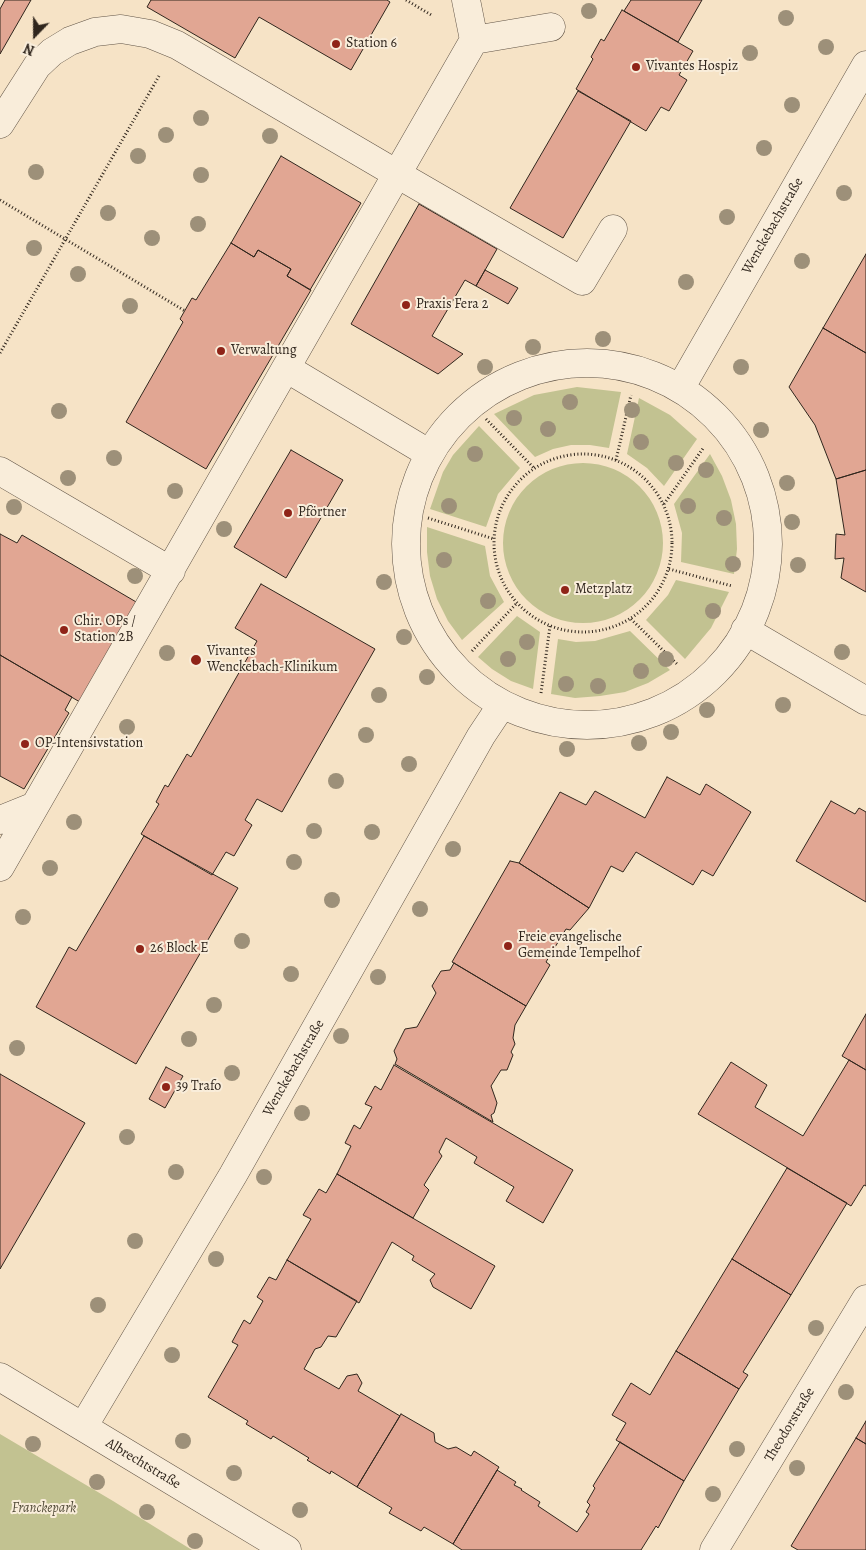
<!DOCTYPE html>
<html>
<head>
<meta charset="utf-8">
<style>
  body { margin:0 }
  #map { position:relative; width:866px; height:1550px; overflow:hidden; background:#f6e3c6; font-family:Alegreya,serif }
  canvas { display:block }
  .north { position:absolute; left:10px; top:10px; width:50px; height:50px; -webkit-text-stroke:4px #f9edda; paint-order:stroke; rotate:202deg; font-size:14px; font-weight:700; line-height:20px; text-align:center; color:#30261d }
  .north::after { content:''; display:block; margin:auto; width:18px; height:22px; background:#30261d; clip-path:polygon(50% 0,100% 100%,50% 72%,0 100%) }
</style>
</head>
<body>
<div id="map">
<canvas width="866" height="1550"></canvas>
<div class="north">N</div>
</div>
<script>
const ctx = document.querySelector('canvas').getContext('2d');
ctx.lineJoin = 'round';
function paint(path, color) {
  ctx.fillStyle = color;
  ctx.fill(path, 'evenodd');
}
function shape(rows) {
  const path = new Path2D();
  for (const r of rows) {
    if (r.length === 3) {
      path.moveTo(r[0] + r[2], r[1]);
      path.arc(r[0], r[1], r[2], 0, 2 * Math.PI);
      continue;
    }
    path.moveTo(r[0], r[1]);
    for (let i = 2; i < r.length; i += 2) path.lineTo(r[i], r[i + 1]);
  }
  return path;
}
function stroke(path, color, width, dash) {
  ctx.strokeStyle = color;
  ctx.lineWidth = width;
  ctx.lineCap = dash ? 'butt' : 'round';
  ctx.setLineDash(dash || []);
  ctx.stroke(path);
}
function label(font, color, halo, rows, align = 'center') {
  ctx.font = font + ' Alegreya,serif';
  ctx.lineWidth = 4;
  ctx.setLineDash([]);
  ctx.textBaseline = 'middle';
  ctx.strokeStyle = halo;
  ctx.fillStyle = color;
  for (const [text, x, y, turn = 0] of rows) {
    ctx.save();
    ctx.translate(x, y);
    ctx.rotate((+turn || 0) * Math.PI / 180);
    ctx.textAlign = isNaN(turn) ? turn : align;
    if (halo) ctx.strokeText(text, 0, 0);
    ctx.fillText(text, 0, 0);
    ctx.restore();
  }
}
paint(shape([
  [577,387,621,392,609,448,590,445,571,445,553,449,535,457,494,414,534,395],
  [639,398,670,415,697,439,664,486,647,468,627,454],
  [479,426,520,468,498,494,486,527,430,509,443,472,453,455],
  [710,454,722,476,731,500,736,524,737,549,734,574,681,562,682,533,674,504],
  [583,543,80],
  [427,527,485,546,490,576,504,602,462,640,448,621,437,599,430,576,427,552],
  [676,580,729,592,711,628,685,659,646,620,668,595],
  [517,616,540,632,533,689,511,681,492,669,478,657],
  [630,631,670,670,648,683,625,692,600,696,575,698,551,694,558,639,576,642,595,641],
  [0,1434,113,1501,192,1550,0,1550]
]), '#c2c291');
const building = shape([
  [5,0,31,0,0,54,0,9,5,0],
  [151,0,387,0,390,2,351,70,259,17,235,58,147,7,151,0],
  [631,0,702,0,678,42,624,11,631,0],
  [622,10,693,51,679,75,687,80,669,111,661,107,646,131,576,89,593,59,591,57,601,39,604,41,622,10],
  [578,91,631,121,563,238,510,208,578,91],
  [281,156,361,203,310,290,287,276,291,269,258,250,254,257,231,243,281,156],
  [419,204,497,249,476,286,465,280,432,336,463,354,438,374,351,324,419,204],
  [231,243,254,257,258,250,291,269,287,276,311,290,206,469,126,422,183,322,180,319,192,298,196,300,231,243],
  [866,254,866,353,823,328,866,254],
  [485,270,518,288,508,304,476,286,485,270],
  [823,328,866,353,866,470,836,479,815,425,789,387,823,328],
  [291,450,343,480,286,578,234,547,291,450],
  [866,470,866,592,841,578,844,558,835,559,836,534,845,535,836,479,866,470],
  [0,534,17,543,22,535,143,606,85,705,0,655,0,534],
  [261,584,375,649,282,812,257,799,245,820,252,825,234,856,226,852,212,875,141,834,159,804,156,802,165,785,168,787,187,754,191,757,257,641,235,628,261,584],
  [0,655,72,697,65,710,69,713,24,789,0,776,0,655],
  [667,777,700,795,706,784,751,812,713,876,702,870,693,885,636,852,623,872,611,866,589,908,519,863,560,792,586,805,595,791,645,818,667,777],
  [831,801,855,814,859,808,866,812,866,902,796,861,831,801],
  [144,836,238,888,136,1064,36,1007,69,947,76,951,144,836],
  [510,861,519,863,589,908,570,930,566,929,546,962,550,965,526,1006,452,962,510,861],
  [454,963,526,1006,515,1025,513,1038,515,1044,511,1052,513,1055,507,1070,501,1070,491,1086,497,1103,494,1113,491,1115,493,1122,395,1064,397,1059,394,1051,405,1029,417,1027,436,993,432,986,441,971,450,970,454,963],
  [866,1014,866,1070,842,1056,866,1014],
  [849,1060,866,1070,866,1186,864,1185,851,1206,698,1114,731,1062,767,1085,755,1107,803,1136,849,1060],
  [394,1065,573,1170,543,1223,506,1201,514,1187,474,1163,477,1157,446,1138,439,1152,442,1156,424,1185,429,1190,413,1218,337,1174,351,1146,345,1143,354,1125,360,1129,372,1107,365,1104,375,1086,381,1090,394,1065],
  [166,1067,183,1076,165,1108,149,1099,166,1067],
  [0,1074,85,1123,0,1269,0,1074],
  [787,1168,847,1203,791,1295,732,1259,787,1168],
  [337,1174,495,1266,471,1309,433,1287,430,1280,435,1274,412,1260,414,1256,392,1242,359,1303,287,1260,311,1219,303,1215,319,1189,326,1193,337,1174],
  [732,1259,791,1295,743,1372,748,1375,739,1389,676,1351,732,1259],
  [287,1260,357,1301,336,1337,328,1336,321,1347,315,1349,304,1369,339,1389,347,1376,357,1374,362,1383,358,1391,400,1416,357,1487,331,1471,330,1474,307,1460,309,1458,273,1436,271,1439,246,1424,248,1421,208,1397,238,1345,232,1342,244,1320,250,1324,263,1301,257,1297,269,1277,276,1280,287,1260],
  [676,1351,739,1389,684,1481,616,1440,626,1423,612,1415,631,1383,650,1395,676,1351],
  [401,1414,434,1433,435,1442,448,1449,456,1447,471,1456,474,1451,499,1467,453,1544,424,1527,421,1531,389,1513,392,1508,357,1487,401,1414],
  [866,1421,866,1444,856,1438,866,1421],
  [856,1438,866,1444,866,1550,798,1550,791,1546,856,1438],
  [620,1442,684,1481,658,1528,656,1526,641,1550,462,1550,453,1544,497,1470,516,1482,514,1485,522,1489,521,1490,540,1502,538,1506,577,1532,589,1514,586,1512,590,1505,587,1502,595,1488,593,1486,620,1442]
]);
paint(building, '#e1a693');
stroke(building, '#30261d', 1);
const minor = shape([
  [466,0,474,40,397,174,582,281,613,229],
  [474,40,551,27],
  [0,124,37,66,52,52,70,41,95,32,121,29,150,34,177,45,397,174,0,867],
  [587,544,181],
  [286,368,430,454],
  [681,387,866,65],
  [0,471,171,571],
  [745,630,866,701],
  [0,820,35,806],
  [0,1377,287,1550],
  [83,1427,233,1175,481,736,501,706],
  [714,1550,866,1299]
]);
stroke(minor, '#625547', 29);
stroke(shape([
  [406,0,433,16],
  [0,200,185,311],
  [0,353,159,76],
  [486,419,534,468],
  [583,543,89],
  [616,460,631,395],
  [664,504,704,447],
  [428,518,494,539],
  [669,569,732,586],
  [631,619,678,665],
  [472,651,517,603],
  [541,693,550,626]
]), '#30261d', 3, [1, 2.5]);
stroke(minor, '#f9edda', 28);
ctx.fillStyle = '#9d9079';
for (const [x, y] of [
  [589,11],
  [786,18],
  [826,47],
  [750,53],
  [792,105],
  [201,118],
  [166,135],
  [270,136],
  [764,148],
  [138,156],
  [36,172],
  [201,175],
  [844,193],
  [108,213],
  [727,217],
  [198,224],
  [152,238],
  [34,248],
  [802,261],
  [78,274],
  [686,282],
  [130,306],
  [603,339],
  [533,347],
  [485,367],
  [741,367],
  [570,402],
  [632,410],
  [59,411],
  [514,418],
  [548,429],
  [761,430],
  [641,442],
  [475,454],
  [114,458],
  [676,463],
  [706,470],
  [68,478],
  [787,483],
  [175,491],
  [449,506],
  [688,506],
  [14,507],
  [724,518],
  [792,522],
  [224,529],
  [444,560],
  [733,564],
  [798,565],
  [135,576],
  [384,582],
  [488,601],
  [713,611],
  [404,637],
  [527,642],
  [842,652],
  [167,653],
  [508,659],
  [666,659],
  [641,671],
  [427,677],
  [566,684],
  [598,686],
  [379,695],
  [783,705],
  [707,710],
  [127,727],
  [671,732],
  [366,735],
  [639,743],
  [567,749],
  [409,764],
  [336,781],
  [74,822],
  [314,831],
  [372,832],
  [453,849],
  [294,862],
  [50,868],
  [332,900],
  [420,909],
  [23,917],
  [242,941],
  [291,974],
  [378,977],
  [214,1005],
  [341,1036],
  [189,1039],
  [17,1048],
  [232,1073],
  [302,1113],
  [127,1137],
  [176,1172],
  [264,1177],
  [135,1241],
  [216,1259],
  [98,1305],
  [816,1328],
  [172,1355],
  [846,1392],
  [183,1441],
  [33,1444],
  [737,1449],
  [797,1468],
  [234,1473],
  [97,1482],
  [713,1494],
  [300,1510],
  [147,1512],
  [195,1541]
]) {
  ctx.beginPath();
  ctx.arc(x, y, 8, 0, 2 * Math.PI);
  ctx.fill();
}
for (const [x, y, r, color] of [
  [336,44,5,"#8f2418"],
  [636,67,5,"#8f2418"],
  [406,305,5,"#8f2418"],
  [221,351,5,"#8f2418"],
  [288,513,5,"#8f2418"],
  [565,590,5,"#8f2418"],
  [64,630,5,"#8f2418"],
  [196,660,6,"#8f2418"],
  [25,744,5,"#8f2418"],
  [508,946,5,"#8f2418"],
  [140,949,5,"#8f2418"],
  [166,1087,5,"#8f2418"]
]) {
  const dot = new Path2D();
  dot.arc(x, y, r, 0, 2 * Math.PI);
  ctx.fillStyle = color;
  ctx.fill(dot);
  stroke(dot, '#f9edda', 2);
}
label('14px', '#30261d', '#f9edda', [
  ["Station 6",346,44],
  ["Vivantes Hospiz",646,67],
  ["Praxis Fera 2",416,305],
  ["Verwaltung",231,351],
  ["Pförtner",298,513],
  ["Metzplatz",575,590],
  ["Chir. OPs /",74,622],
  ["Station 2B",74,638],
  ["Vivantes",207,652],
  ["Wenckebach-Klinikum",207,668],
  ["OP-Intensivstation",35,744],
  ["Freie evangelische",518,938],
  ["Gemeinde Tempelhof",518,954],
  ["26 Block E",150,949],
  ["39 Trafo",176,1087]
], 'left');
label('14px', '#30261d', '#f9edda', [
  ["Wenckebachstraße",773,226,-60],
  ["Wenckebachstraße",294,1068,-60],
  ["Theodorstraße",790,1425,-59],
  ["Albrechtstraße",143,1464,31]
]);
label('italic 14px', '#544d3a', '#f9edda', [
  ["Franckepark",44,1509]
]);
</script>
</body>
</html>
